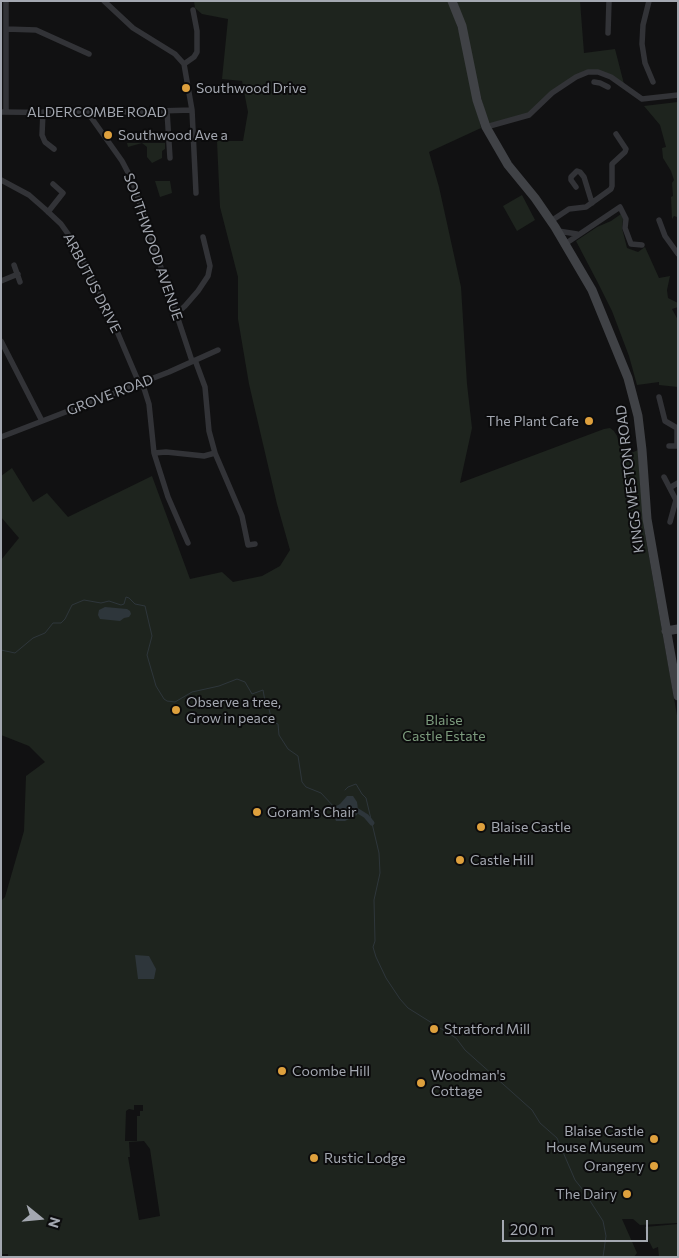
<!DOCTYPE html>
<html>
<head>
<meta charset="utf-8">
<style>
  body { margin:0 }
  #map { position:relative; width:679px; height:1258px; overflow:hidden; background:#111112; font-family:Commissioner,sans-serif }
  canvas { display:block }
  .frame { position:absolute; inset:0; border:2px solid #a4a8b1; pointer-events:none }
  .north { position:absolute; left:15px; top:1193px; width:50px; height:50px; -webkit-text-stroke:4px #0c0c0d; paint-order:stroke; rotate:107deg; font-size:14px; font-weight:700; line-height:20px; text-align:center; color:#a4a8b1 }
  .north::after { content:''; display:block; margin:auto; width:18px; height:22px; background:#a4a8b1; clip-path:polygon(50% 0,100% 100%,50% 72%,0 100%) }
  .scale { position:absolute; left:502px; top:1220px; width:146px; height:22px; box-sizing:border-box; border:2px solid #a4a8b1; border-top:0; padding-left:6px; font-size:15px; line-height:18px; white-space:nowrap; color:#a4a8b1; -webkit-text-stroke:4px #0c0c0d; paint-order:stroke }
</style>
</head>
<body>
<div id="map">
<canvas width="679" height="1258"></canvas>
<div class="frame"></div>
<div class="north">N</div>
<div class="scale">200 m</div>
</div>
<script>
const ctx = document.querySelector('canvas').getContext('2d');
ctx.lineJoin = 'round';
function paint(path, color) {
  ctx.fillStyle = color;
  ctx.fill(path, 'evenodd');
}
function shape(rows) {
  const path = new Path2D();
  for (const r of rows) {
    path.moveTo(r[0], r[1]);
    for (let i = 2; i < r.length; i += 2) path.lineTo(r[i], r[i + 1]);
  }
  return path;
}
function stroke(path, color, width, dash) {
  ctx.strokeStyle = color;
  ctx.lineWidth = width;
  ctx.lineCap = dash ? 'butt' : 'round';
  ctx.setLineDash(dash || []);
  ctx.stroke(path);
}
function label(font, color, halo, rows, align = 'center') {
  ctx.font = font + ' Commissioner,sans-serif';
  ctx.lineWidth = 4;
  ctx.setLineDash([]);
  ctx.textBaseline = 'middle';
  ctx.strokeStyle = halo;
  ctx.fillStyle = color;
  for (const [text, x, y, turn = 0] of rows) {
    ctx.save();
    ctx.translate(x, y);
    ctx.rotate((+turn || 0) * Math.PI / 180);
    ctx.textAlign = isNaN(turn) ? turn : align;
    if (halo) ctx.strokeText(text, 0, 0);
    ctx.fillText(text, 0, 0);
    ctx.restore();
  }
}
paint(shape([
  [194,1,449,1,464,47,481,128,429,152,439,187,461,287,467,384,472,428,460,483,604,429,610,428,614,431,617,436,621,451,629,454,638,450,644,528,678,721,678,1223,640,1225,633,1219,622,1219,637,1253,634,1257,8,1257,8,1254,1,1254,1,901,5,897,24,831,26,776,45,762,29,746,1,735,1,560,19,538,1,517,1,476,12,468,33,502,47,493,68,517,152,476,190,579,222,572,233,582,262,576,280,566,290,550,277,504,249,384,238,319,238,277,220,207,217,141,243,141,248,112,242,81,222,79,228,19,202,14,195,8],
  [134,1105,143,1105,143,1111,140,1111,140,1116,137,1116,137,1141,125,1141,126,1111,129,1109,134,1110],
  [144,1141,150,1149,160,1216,139,1220,128,1157,130,1157,129,1142],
  [457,1,580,1,584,53,615,49,624,84,600,71,575,76,528,114,488,125],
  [678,102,677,217,674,216,672,219,671,197,673,196,672,183,674,180,671,171,663,158,662,148,666,147,660,125,644,106],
  [127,143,165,143,165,149,162,151,162,158,152,163,147,157,147,147,142,143,128,147],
  [155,181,170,181,172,193,160,197],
  [522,195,535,220,517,231,503,206],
  [621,214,623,219,622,228,627,248,638,252,645,247,659,278,670,276,667,290,668,298,678,303,678,307,672,309,678,320,678,387,659,385,659,382,637,385,629,356,612,311,598,283,576,241,597,227,611,221],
  [678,1224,678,1257,659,1257,658,1247,653,1249,646,1235,645,1227]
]), '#1e241e');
paint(shape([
  [105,607,127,609,130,611,131,614,129,617,124,618,120,621,100,619,98,615,99,610],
  [347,796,353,796,357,802,358,809,357,815,345,821,336,821,331,809,340,804],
  [135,955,149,956,156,969,154,979,138,979]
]), '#2e363b');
stroke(shape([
  [1,650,15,653,33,638,45,633,53,623,61,623,65,619,72,605,84,600,101,603,109,601,121,605,124,604,126,597,129,598,135,604,145,606,152,636,147,655,156,686,164,699,167,701,175,702,192,692,219,686,237,679,245,682,252,694,263,690,265,701,269,709,272,722,278,724,279,735,288,749,298,756,302,782,306,787,321,793,335,808],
  [345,790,348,787,356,784,362,794,366,798,379,853,380,873,374,900,375,941,373,947,376,957,386,978,400,999,408,1008,456,1038,465,1050,532,1110,540,1123,557,1138,575,1180,583,1190,603,1221,606,1236,603,1257]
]), '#2e363b', 1);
stroke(shape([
  [358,811,366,816,372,823]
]), '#2e363b', 5);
stroke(shape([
  [6,1,6,112],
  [104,1,133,28,175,54,184,64,192,110,196,193],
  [649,1,643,25,642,44,645,63,653,82],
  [6,29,36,30,89,54],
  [608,33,609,1],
  [184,64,194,57,197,52,197,31,193,10],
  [594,82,600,83,608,87],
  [167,111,170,158],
  [1,112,88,113,192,110],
  [43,112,42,135,45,142,54,149],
  [88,113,122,161,132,180,192,361],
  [486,127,529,115,552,93,576,77,588,72,598,72,611,77,642,99,678,95],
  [1,180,29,195,45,209,61,224,73,241,108,310,139,383],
  [576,187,571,180,571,177,577,171,580,172,584,177,592,203],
  [48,212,63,193,53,184],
  [659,220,665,236,678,254],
  [551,221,569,209,586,207,611,189,612,186,612,164,625,152,626,149,616,134],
  [558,231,577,234],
  [565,244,620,207,626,219,625,228,631,244,642,245],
  [14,265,20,282],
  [1,281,18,274],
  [176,314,185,306,198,291,208,276,210,266,203,237],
  [1,341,42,421],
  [195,360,205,387,209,431,215,453,242,516,248,545,255,544],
  [142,382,149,404,154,453,168,497,188,543],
  [659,397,665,421,677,428,677,446],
  [1,437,169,372,218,350],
  [669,446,678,446],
  [154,453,166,452,204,456,215,453],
  [664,477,676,500,670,522],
  [671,487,678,483]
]), '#323337', 5.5);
stroke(shape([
  [452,1,462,26,477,100,486,127,508,165,535,198,555,227,592,290,628,378,638,416,642,450,647,519,678,696],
  [666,631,678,629]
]), '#404246', 9);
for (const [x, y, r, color] of [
  [186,88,5,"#dea03d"],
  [108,135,5,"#dea03d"],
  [589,421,5,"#dea03d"],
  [176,710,5,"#dea03d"],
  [257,812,5,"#dea03d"],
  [481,827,5,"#dea03d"],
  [460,860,5,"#dea03d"],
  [434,1029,5,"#dea03d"],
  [282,1071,5,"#dea03d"],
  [421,1083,5,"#dea03d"],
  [654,1139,5,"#dea03d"],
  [314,1158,5,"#dea03d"],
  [654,1166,5,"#dea03d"],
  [627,1194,5,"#dea03d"]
]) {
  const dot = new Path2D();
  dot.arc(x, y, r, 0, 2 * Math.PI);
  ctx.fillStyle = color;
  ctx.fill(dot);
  stroke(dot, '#0c0c0d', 2);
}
label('14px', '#a4a8b1', '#0c0c0d', [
  ["Southwood Drive",196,88],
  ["Southwood Ave a",118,135],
  ["The Plant Cafe",579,421,"right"],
  ["Observe a tree,",186,702],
  ["Grow in peace",186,718],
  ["Goram's Chair",267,812],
  ["Blaise Castle",491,827],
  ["Castle Hill",470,860],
  ["Stratford Mill",444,1029],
  ["Coombe Hill",292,1071],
  ["Woodman's",431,1075],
  ["Cottage",431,1091],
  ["Blaise Castle",644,1131,"right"],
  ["House Museum",644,1147,"right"],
  ["Rustic Lodge",324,1158],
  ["Orangery",644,1166,"right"],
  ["The Dairy",617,1194,"right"]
], 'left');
label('14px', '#a4a8b1', '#0c0c0d', [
  ["ALDERCOMBE ROAD",97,112],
  ["SOUTHWOOD AVENUE",153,247,71],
  ["ARBUTUS DRIVE",92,283,63],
  ["GROVE ROAD",110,395,-21],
  ["KINGS WESTON ROAD",630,479,-97]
]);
label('14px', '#7c9b7d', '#0c0c0d', [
  ["Blaise",444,720],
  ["Castle Estate",444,736]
]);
</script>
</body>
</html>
